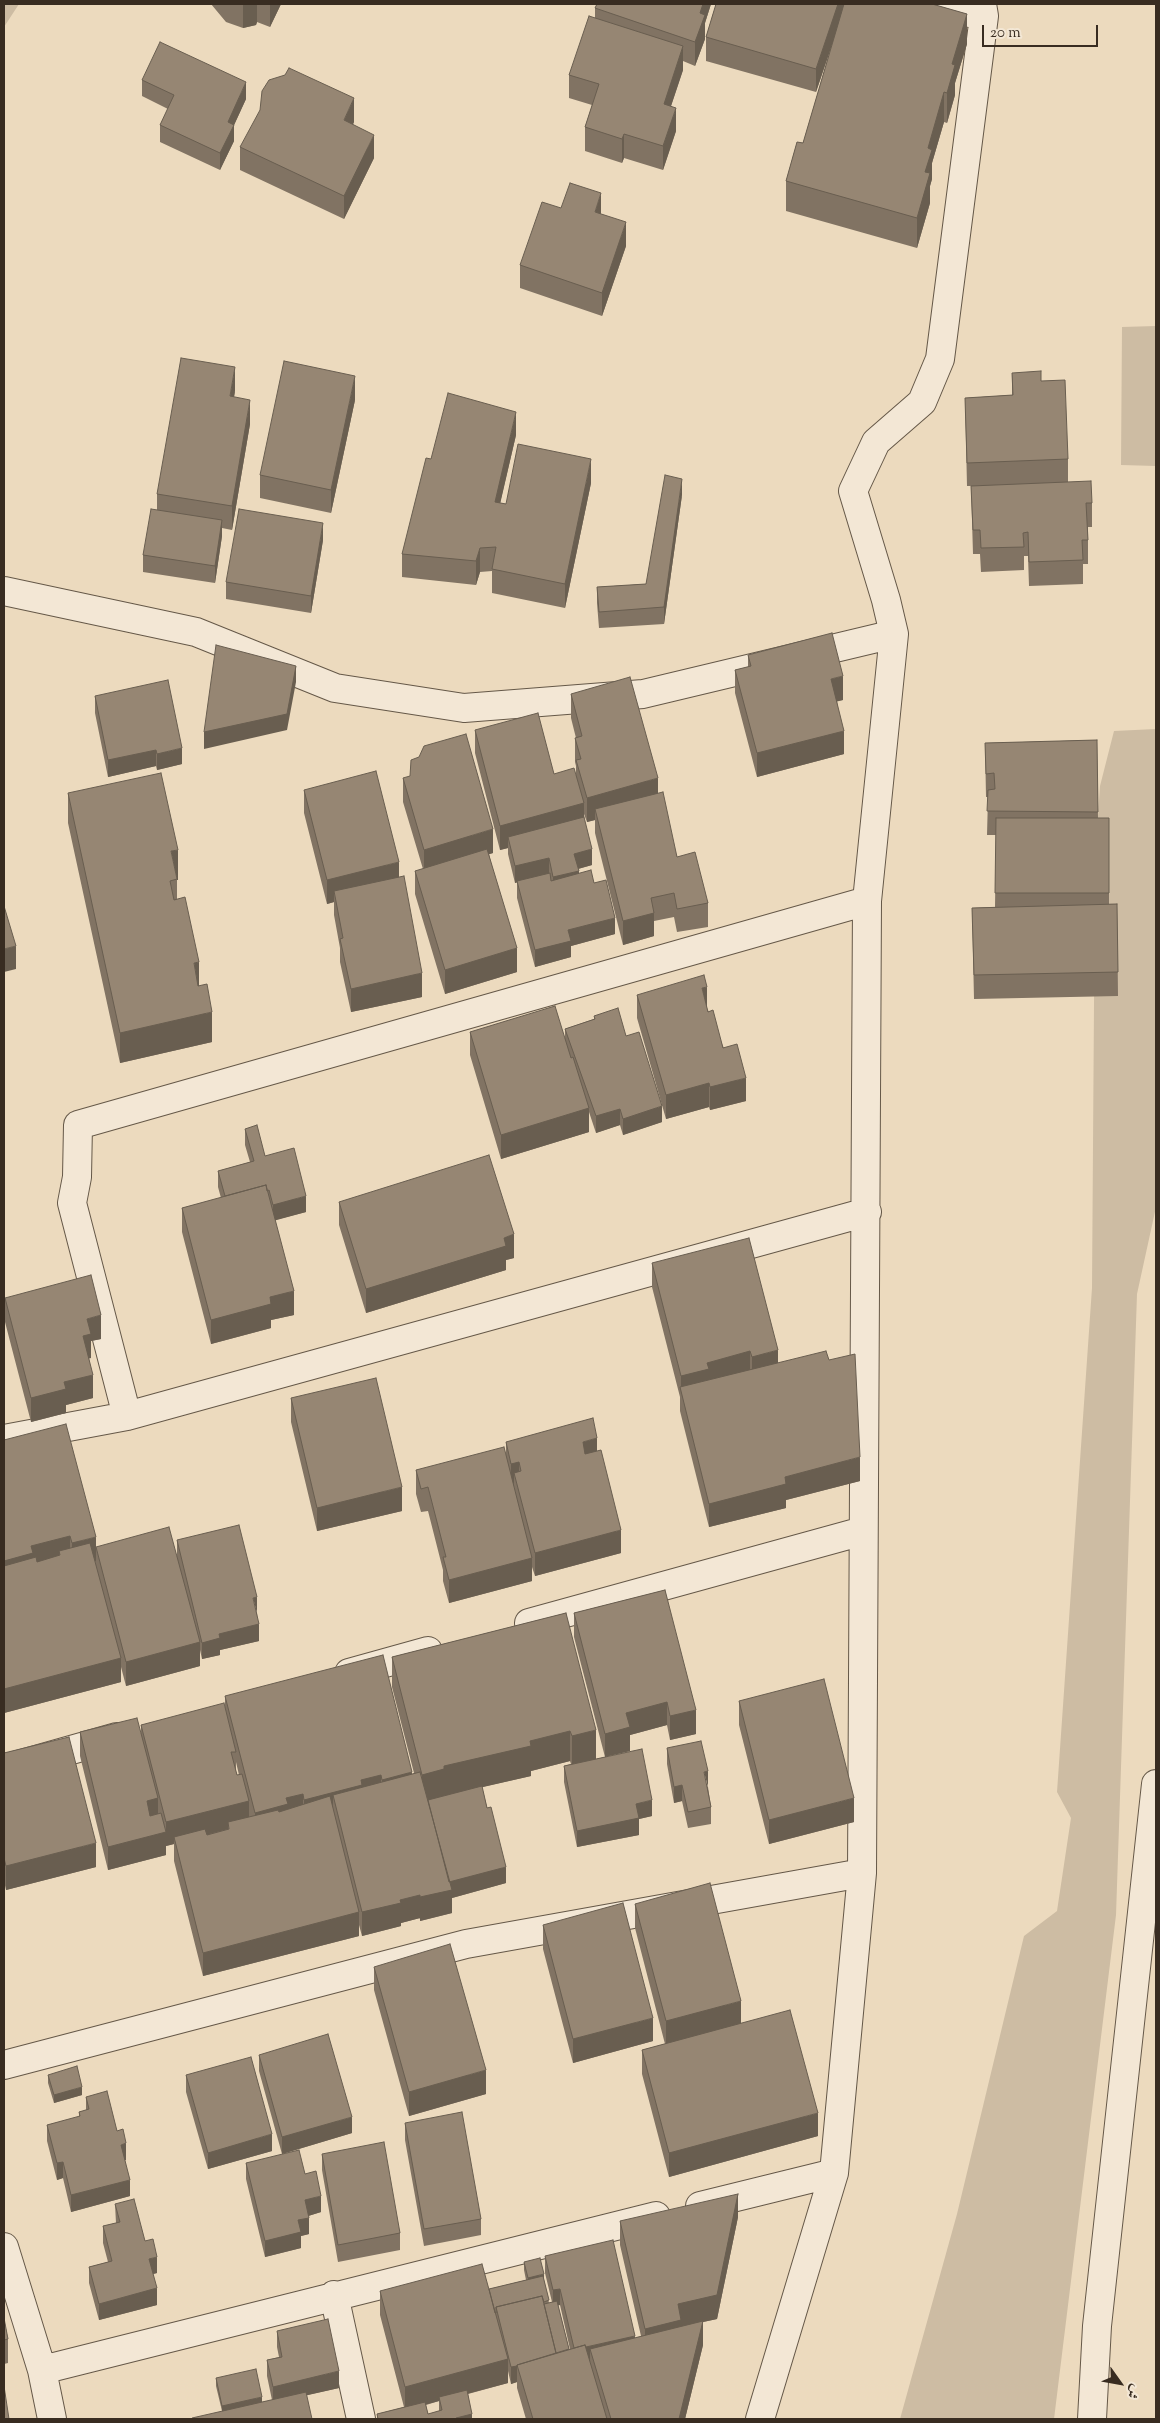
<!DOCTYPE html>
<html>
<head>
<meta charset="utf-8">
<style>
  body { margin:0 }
  #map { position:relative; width:1160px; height:2423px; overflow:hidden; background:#ecdabe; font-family:"Sorts Mill Goudy",Amiri,serif }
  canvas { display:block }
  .frame { position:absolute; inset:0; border:5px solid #382c21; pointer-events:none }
  .north { position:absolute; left:1095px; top:2358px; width:50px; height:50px; -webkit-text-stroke:4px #f3e7d5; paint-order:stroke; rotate:122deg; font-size:14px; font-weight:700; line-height:20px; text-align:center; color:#382c21 }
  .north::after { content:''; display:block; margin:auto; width:18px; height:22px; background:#382c21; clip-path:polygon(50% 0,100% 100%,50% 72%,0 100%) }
  .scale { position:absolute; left:982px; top:25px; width:116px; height:22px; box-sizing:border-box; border:2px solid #382c21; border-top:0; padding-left:6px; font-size:15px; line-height:18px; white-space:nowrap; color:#382c21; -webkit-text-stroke:4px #f3e7d5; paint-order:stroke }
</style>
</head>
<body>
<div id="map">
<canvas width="1160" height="2423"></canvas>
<div class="frame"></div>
<div class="north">ش</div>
<div class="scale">20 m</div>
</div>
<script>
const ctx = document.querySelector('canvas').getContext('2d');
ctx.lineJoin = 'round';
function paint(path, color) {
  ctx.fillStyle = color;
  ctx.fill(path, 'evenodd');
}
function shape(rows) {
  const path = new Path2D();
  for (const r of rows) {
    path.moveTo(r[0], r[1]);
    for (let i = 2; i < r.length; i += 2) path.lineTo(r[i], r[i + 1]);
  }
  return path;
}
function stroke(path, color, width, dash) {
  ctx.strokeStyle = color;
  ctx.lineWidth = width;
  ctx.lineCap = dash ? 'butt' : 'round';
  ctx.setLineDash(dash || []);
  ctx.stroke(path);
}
paint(shape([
  [4,4,19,4,4,27],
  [1156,326,1156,466,1121,465,1122,327],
  [1156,729,1156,1207,1137,1294,1116,1915,1054,2419,900,2419,957,2214,1024,1936,1057,1911,1071,1818,1057,1792,1092,1288,1095,862,1100,786,1114,731]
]), '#cdbca3');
const street = shape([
  [929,4,984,16],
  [4,591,196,632,335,688,464,708,643,694,894,634],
  [127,1416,72,1203,77,1177,78,1125,867,901],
  [4,1439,127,1416,867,1212],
  [529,1623,863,1531],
  [349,1673,428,1651],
  [4,1769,117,1737],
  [4,2065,466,1944,862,1873],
  [700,2206,834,2173],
  [4,2247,42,2370,52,2419],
  [334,2295,361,2419],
  [42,2370,656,2216],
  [760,2419,834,2173,862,1873,867,901,894,634,886,600,853,491,876,442,922,402,940,359,984,16,982,4],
  [1092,2419,1097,2326,1156,1784]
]);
stroke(street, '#655848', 30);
stroke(street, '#f3e7d5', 28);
paint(shape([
  [211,4,281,4,270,27,257,22,256,25,243,28,226,22],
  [597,4,711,4,705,23,705,39,695,66,683,61,683,70,671,106,676,131,663,170,624,158,622,163,585,151,585,127,592,105,569,98,569,75,595,18,595,8],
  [716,4,932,4,967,14,967,44,955,83,955,95,947,123,944,122,932,163,932,179,930,186,930,203,917,248,786,211,786,181,797,142,803,143,834,38,816,92,706,61,706,37],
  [142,80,246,99,234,125,234,141,220,170,160,142,160,125,168,109,142,96],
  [354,122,353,124,374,158,344,219,240,170,240,147],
  [561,208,601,214,626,246,602,316,520,288,520,265],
  [1012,373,1041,381,1068,459,1068,482,1092,503,1092,527,1088,527,1088,564,1083,564,1083,584,1029,586,1028,556,1024,556,1024,570,981,572,980,554,973,554,971,486,967,486,965,398,1012,395],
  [235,391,234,397,250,424,232,530,222,528,222,536,215,583,143,572,143,555,157,510,157,494],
  [355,400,331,513,260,498,260,475],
  [516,435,500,503,506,504,591,483,565,608,492,593,492,571,480,572,476,585,402,577,402,554,431,459],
  [682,495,664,624,599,628,597,603,597,587,646,584],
  [323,540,311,613,226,599,226,582],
  [748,655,843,700,837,701,844,754,757,777,735,693,735,670,748,667],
  [571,694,658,793,677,857,708,903,708,927,677,932,674,917,654,921,654,936,623,945,595,833,595,820,587,822,584,814,584,819,592,865,578,869,579,874,594,883,615,934,571,946,571,957,535,967,517,898,517,882,515,883,508,854,508,848,500,850,475,753,475,730,554,774,576,775,576,766,575,762,575,738,576,738,571,718],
  [95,696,182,764,157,770,156,766,108,777,95,713],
  [1097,740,1098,818,1109,818,1109,904,1117,904,1118,996,974,999,972,908,995,907,996,835,987,835,988,797,986,797,985,743],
  [403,778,493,853,489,854,517,972,445,994,415,894,415,871,423,869,403,802],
  [304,790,399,877,422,997,351,1012,340,962,340,948,334,915,334,902,327,904,304,813],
  [68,793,178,880,177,880,177,899,199,985,212,1042,120,1063,68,823],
  [637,995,707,1008,746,1101,710,1110,709,1107,666,1119,637,1018],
  [594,1016,626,1036,662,1122,623,1135,620,1125,596,1133,589,1112,589,1132,501,1159,470,1055,470,1032,565,1038,565,1029,594,1019],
  [245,1129,306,1212,275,1220,294,1315,271,1320,271,1328,211,1344,182,1232,182,1208,221,1198,218,1187,218,1171,250,1162,245,1145],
  [339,1202,514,1258,506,1260,506,1270,366,1313,339,1225],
  [652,1263,778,1363,860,1481,786,1500,786,1508,709,1527,680,1411,680,1397,652,1287],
  [5,1298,101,1339,91,1341,91,1358,89,1358,93,1398,66,1405,66,1413,31,1422,5,1322],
  [291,1398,402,1511,317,1531,291,1422],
  [4,1440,96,1561,96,1562,96,1547,177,1556,177,1540,257,1613,259,1641,220,1650,220,1655,202,1659,200,1650,200,1666,126,1686,121,1667,121,1682,4,1713],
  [506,1442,597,1451,621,1553,535,1576,532,1567,532,1581,449,1603,443,1581,443,1570,428,1511,421,1512,416,1494,416,1470,506,1454],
  [665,1590,696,1734,670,1740,667,1725,630,1735,630,1751,608,1756,652,1816,639,1819,639,1835,577,1847,564,1782,564,1766,571,1764,570,1761,531,1771,531,1776,482,1787,506,1883,452,1898,452,1913,420,1921,420,1918,401,1923,401,1926,362,1936,359,1925,359,1936,203,1976,174,1861,174,1844,166,1846,166,1855,108,1870,80,1756,80,1732,141,1733,141,1725,225,1708,225,1696,412,1774,414,1773,392,1687,392,1657,566,1613,596,1759,605,1757,574,1637,574,1613],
  [236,1762,239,1775,237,1775,236,1771],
  [739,1701,854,1822,769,1844,739,1725],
  [667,1748,708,1787,711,1807,711,1824,688,1828,682,1801,674,1803,667,1764],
  [4,1753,96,1867,6,1890,4,1881],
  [635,1904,741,2023,818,2136,669,2177,642,2074,642,2050,665,2044,635,1928],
  [543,1925,653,2041,573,2063,543,1949],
  [374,1967,486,2094,409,2116,374,1990],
  [259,2055,352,2133,282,2154,259,2071],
  [48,2075,82,2095,54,2103,48,2083],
  [186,2075,272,2151,208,2169,186,2092],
  [86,2097,117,2131,126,2160,125,2160,130,2196,71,2212,63,2178,57,2180,47,2141,47,2125,79,2117,79,2112,86,2110],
  [405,2123,481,2219,481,2235,424,2246,405,2140],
  [322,2154,400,2233,400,2250,338,2262,322,2170],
  [246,2163,305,2174,321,2212,308,2216,309,2234,301,2236,301,2248,265,2257,246,2179],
  [115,2204,145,2241,157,2273,153,2274,157,2305,99,2320,89,2283,89,2267,108,2262,103,2243,103,2226,116,2223],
  [738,2217,717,2319,703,2322,703,2345,685,2419,526,2419,517,2388,517,2382,511,2384,508,2371,508,2383,468,2394,472,2419,377,2419,377,2414,404,2407,380,2315,380,2291,489,2289,526,2280,524,2270,524,2262,544,2280,549,2303,552,2302,545,2273,545,2256,635,2338,641,2336,620,2245,620,2221],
  [558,2305,560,2305,570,2349,569,2349],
  [439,2401,439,2411,428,2414,426,2405],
  [4,2318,8,2339,8,2363,4,2364],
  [277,2331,339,2388,307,2395,222,2411,216,2386,216,2378,262,2402,272,2400,267,2376,267,2360,279,2357,277,2347]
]), '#817363');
paint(shape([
  [247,4,257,4,257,22,256,25,243,28,243,5],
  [270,4,281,4,270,27],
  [703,4,711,4,705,23,705,39,695,66,695,42,700,13],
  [838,4,846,4,816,92,816,69],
  [967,14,967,44,955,83,955,95,947,123,947,93,952,64],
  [683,46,683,70,664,127,664,104],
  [246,82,246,99,230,134,234,125,234,141,220,170,220,153,228,122],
  [944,92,944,122,932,163,932,179,930,186,930,203,917,248,917,218,925,172,928,148],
  [354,98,354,122,344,144,344,120],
  [676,108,676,131,663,170,663,146],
  [624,134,624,158,622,163,622,139],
  [374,135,374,158,344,219,344,196],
  [601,193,601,217,595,212],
  [626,222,626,246,602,316,602,293],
  [235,367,235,391,230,420,230,396],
  [355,376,355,400,331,513,331,490],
  [250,400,250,424,232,530,232,506],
  [516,412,516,435,495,526,495,502],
  [591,459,591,483,565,608,565,584],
  [682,479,682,495,664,624,664,607],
  [222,520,222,536,215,583,215,566],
  [323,523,323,540,311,613,311,596],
  [480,548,480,572,476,585,476,561],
  [296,666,296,682,287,730,204,749,204,732],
  [843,676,843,700,831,703,831,679],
  [844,731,844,754,757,777,757,753],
  [182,748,182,764,157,770,157,754],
  [156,750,156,766,108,777,108,760],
  [658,778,658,802,595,809,595,820,587,822,587,798],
  [584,803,584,827,508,837,508,848,500,850,500,826],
  [493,829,493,853,424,874,424,850],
  [592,849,592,865,574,870,574,854],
  [178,850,178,880,177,880,171,851],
  [549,858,549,874,515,883,515,866],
  [399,862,399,886,334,891,334,902,327,904,327,880],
  [579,871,579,887,553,894,553,877],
  [654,913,654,936,623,945,623,921],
  [615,918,615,934,571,946,571,957,535,967,535,950,568,930],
  [16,946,16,969,4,972,4,949],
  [517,948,517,972,445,994,445,970],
  [199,962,199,992,194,963],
  [422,973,422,997,351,1012,351,989],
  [707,987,707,1011,702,988],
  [212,1012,212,1042,120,1063,120,1033],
  [746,1078,746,1101,710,1110,710,1087],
  [709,1083,709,1107,666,1119,666,1095],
  [662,1106,662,1122,623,1135,623,1119],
  [589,1108,589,1132,501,1159,501,1135],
  [620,1109,620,1125,596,1133,596,1116],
  [306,1196,306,1212,273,1221,273,1205],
  [514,1234,514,1258,506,1260,506,1270,366,1313,366,1289],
  [294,1291,294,1315,271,1320,271,1328,211,1344,211,1320,270,1297],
  [101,1315,101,1339,91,1341,91,1358,83,1360,83,1336,87,1319],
  [778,1350,778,1374,752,1381,752,1357],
  [750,1351,750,1375,681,1390,681,1376,707,1363],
  [93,1375,93,1398,66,1405,66,1413,31,1422,31,1398,64,1382],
  [597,1438,597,1462,583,1465,583,1442],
  [860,1457,860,1481,786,1500,786,1508,709,1527,709,1504,785,1477],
  [519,1462,519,1486,514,1473,514,1487,511,1487,511,1464],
  [402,1487,402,1511,317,1531,317,1508],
  [621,1530,621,1553,535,1576,535,1553],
  [70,1536,70,1560,60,1555,59,1551,59,1563,4,1585,4,1561,31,1546],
  [96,1537,96,1561,72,1567,72,1543],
  [532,1558,532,1581,449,1603,449,1580],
  [257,1597,257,1613,253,1598],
  [259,1624,259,1641,220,1650,220,1655,202,1659,202,1643,219,1634],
  [200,1642,200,1666,126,1686,126,1662],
  [121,1658,121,1682,4,1713,4,1689],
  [667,1702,667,1725,630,1735,630,1751,605,1757,605,1734,626,1713],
  [696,1710,696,1734,670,1740,670,1716],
  [596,1730,596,1760,572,1766,572,1736],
  [570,1731,570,1761,531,1771,531,1776,444,1796,422,1805,422,1775,444,1766,530,1741],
  [708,1771,708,1787,704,1772],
  [412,1772,412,1796,382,1804,382,1780],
  [381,1775,381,1798,333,1795,333,1816,304,1823,304,1800,361,1780],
  [682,1785,682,1801,674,1803,674,1787],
  [303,1794,303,1818,255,1836,255,1813,286,1798],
  [158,1798,158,1822,147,1825,147,1801],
  [854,1798,854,1822,769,1844,769,1820],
  [652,1800,652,1816,639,1819,639,1835,577,1847,577,1831,636,1804],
  [249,1801,249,1824,228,1822,228,1829,175,1843,174,1837,174,1844,166,1846,166,1855,108,1870,108,1847,166,1832,166,1822],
  [96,1843,96,1867,6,1890,6,1866],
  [506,1867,506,1883,452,1898,452,1913,420,1921,420,1897,448,1882],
  [420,1895,420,1918,401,1923,401,1926,362,1936,362,1912,400,1900],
  [359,1912,359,1936,203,1976,203,1953],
  [741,2001,741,2024,666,2045,666,2021],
  [653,2018,653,2041,573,2063,573,2039],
  [486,2070,486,2094,409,2116,409,2092],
  [82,2087,82,2095,54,2103,54,2095],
  [818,2113,818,2136,669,2177,669,2153],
  [352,2117,352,2133,282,2154,282,2137],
  [272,2134,272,2151,208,2169,208,2153],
  [126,2143,126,2160,121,2161,121,2145],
  [63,2162,63,2178,57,2180,57,2163],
  [130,2180,130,2196,71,2212,71,2195],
  [738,2194,738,2217,717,2319,703,2322,703,2345,685,2419,679,2419,645,2352,645,2329,678,2304],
  [321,2196,321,2212,305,2217,305,2200],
  [309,2218,309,2234,301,2236,301,2248,265,2257,265,2241,298,2220],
  [157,2257,157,2273,149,2275,149,2259],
  [544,2274,544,2282,528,2286,528,2278],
  [157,2288,157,2305,99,2320,99,2304],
  [560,2289,560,2305,553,2307,553,2290],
  [635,2336,635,2352,590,2349,590,2363,574,2350],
  [508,2359,508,2383,440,2401,439,2397,439,2401,405,2410,405,2387],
  [517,2366,517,2382,511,2384,511,2367],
  [339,2371,339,2388,273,2403,273,2387],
  [262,2397,262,2405,222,2414,222,2406],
  [472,2414,472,2419,456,2419,456,2418]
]), '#695e50');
const building = shape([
  [597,4,703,4,700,13,705,15,695,42,595,8,597,4],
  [716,4,838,4,816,69,706,37,716,4],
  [844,4,932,4,967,14,952,64,955,65,947,93,944,92,928,148,932,150,925,172,930,173,917,218,786,181,797,142,803,143,844,4],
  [589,16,683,46,664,104,676,108,663,146,624,134,622,139,585,127,599,84,569,75,589,16],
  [160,42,246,82,228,122,234,125,220,153,160,125,174,95,142,80,160,42],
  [289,68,354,98,344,120,374,135,344,196,240,147,260,110,262,91,269,80,285,75,289,68],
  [570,183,601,193,595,212,626,222,602,293,520,265,542,202,561,208,570,183],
  [181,358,235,367,230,396,250,400,232,506,157,494,181,358],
  [284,361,355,376,331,490,260,475,284,361],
  [1041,371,1041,381,1065,380,1068,459,967,463,965,398,1013,395,1012,373,1041,371],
  [448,393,516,412,495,502,506,504,518,444,591,459,565,584,492,569,496,547,480,548,476,561,402,554,426,458,431,459,448,393],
  [665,475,682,479,664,607,599,612,597,587,646,584,665,475],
  [1091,481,1092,503,1086,503,1088,540,1082,540,1083,560,1029,562,1028,532,1023,533,1024,547,981,548,980,530,973,530,971,486,1091,481],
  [151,509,222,520,215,566,143,555,151,509],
  [239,509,323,523,311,596,226,582,239,509],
  [832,633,843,676,831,679,844,731,757,753,735,670,751,666,748,655,832,633],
  [216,645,296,666,287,714,204,732,216,645],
  [630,677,658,778,587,798,576,760,581,759,575,738,582,736,571,694,630,677],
  [168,680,182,748,157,754,156,750,108,760,95,696,168,680],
  [538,713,554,774,574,768,584,803,500,826,475,730,538,713],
  [466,734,493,829,424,850,403,778,410,776,411,760,419,757,424,746,466,734],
  [1097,740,1098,812,987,811,988,790,995,789,994,773,986,774,985,743,1097,740],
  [376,771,399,862,327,880,304,790,376,771],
  [161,773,178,850,171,851,177,879,170,881,174,900,185,897,199,962,194,963,198,986,207,984,212,1012,120,1033,68,793,161,773],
  [663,792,677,857,695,852,708,903,677,909,674,893,651,898,654,913,623,921,595,809,663,792],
  [584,817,592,849,574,854,579,871,553,877,549,858,515,866,508,837,584,817],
  [996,818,1109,818,1109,893,995,893,996,818],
  [487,849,517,948,445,970,415,871,487,849],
  [591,870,594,883,606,880,615,918,568,930,571,941,535,950,517,881,550,873,551,881,591,870],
  [404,876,422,973,351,989,340,939,343,938,334,891,404,876],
  [1117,904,1118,972,974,975,972,908,1117,904],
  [4,906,16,946,4,949,4,906],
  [704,975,707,987,702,988,708,1012,713,1010,723,1048,737,1044,746,1078,710,1087,709,1083,666,1095,637,995,704,975],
  [555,1006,571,1058,573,1057,589,1108,501,1135,470,1032,555,1006],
  [618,1008,626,1036,639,1032,662,1106,623,1119,620,1109,596,1116,565,1029,595,1019,594,1016,618,1008],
  [257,1125,265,1156,294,1148,306,1196,273,1205,269,1190,267,1191,266,1185,225,1196,218,1171,254,1161,245,1129,257,1125],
  [489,1155,514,1234,504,1238,506,1246,366,1289,339,1202,489,1155],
  [266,1185,294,1291,270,1297,271,1304,211,1320,182,1208,266,1185],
  [749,1238,778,1350,752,1357,750,1351,707,1363,709,1369,681,1376,652,1263,749,1238],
  [91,1275,101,1315,87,1319,91,1334,83,1336,93,1375,64,1382,66,1389,31,1398,5,1298,91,1275],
  [826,1351,829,1360,855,1354,860,1457,785,1477,786,1484,709,1504,680,1387,826,1351],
  [376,1378,402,1487,317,1508,291,1398,376,1378],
  [593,1418,597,1438,583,1442,585,1454,601,1450,621,1530,535,1553,514,1473,521,1471,519,1462,511,1464,506,1442,593,1418],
  [66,1424,96,1537,72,1543,70,1536,31,1546,33,1553,4,1561,4,1440,66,1424],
  [504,1447,532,1558,449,1580,443,1557,446,1557,428,1487,421,1489,416,1470,504,1447],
  [239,1525,257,1597,253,1598,259,1624,219,1634,220,1638,202,1643,177,1540,239,1525],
  [169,1527,200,1642,126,1662,96,1547,169,1527],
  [90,1543,121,1658,4,1689,4,1566,36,1557,37,1562,60,1555,59,1551,90,1543],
  [665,1590,696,1710,670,1716,667,1702,626,1713,630,1727,605,1734,574,1613,665,1590],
  [566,1613,596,1730,572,1736,570,1731,530,1741,531,1746,444,1766,444,1769,422,1775,392,1657,566,1613],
  [383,1655,412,1772,382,1780,381,1775,361,1780,362,1785,304,1800,303,1794,286,1798,288,1804,255,1813,225,1696,383,1655],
  [824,1679,854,1798,769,1820,739,1701,824,1679],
  [224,1703,236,1752,231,1752,237,1775,242,1774,249,1801,166,1822,141,1725,224,1703],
  [137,1718,158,1798,147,1801,150,1816,161,1813,166,1832,108,1847,80,1732,137,1718],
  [69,1737,96,1843,6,1866,4,1858,4,1753,69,1737],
  [701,1741,708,1771,704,1772,711,1807,688,1812,682,1785,674,1787,667,1748,701,1741],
  [642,1749,652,1800,636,1804,639,1818,577,1831,564,1766,642,1749],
  [420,1772,452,1890,420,1897,420,1895,400,1900,401,1903,362,1912,333,1795,420,1772],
  [482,1786,487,1808,491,1807,506,1867,449,1882,428,1800,482,1786],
  [330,1796,359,1912,203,1953,174,1837,205,1829,207,1835,229,1829,228,1822,278,1810,279,1812,330,1796],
  [710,1883,741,2001,666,2021,635,1904,710,1883],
  [623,1903,653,2018,573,2039,543,1925,623,1903],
  [450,1944,486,2070,409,2092,374,1967,450,1944],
  [790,2010,818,2113,669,2153,642,2050,790,2010],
  [328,2034,352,2117,282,2137,259,2055,328,2034],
  [251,2057,272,2134,208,2153,186,2075,251,2057],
  [77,2066,82,2087,54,2095,48,2075,77,2066],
  [107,2091,117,2131,123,2129,126,2143,121,2145,130,2180,71,2195,63,2162,57,2163,47,2125,80,2116,79,2112,89,2109,86,2097,107,2091],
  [462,2112,481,2219,424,2229,405,2123,462,2112],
  [384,2142,400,2233,338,2245,322,2154,384,2142],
  [299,2150,305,2174,316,2171,321,2196,305,2200,309,2218,298,2220,301,2232,265,2241,246,2163,299,2150],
  [738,2194,717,2295,678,2304,681,2320,645,2329,620,2221,738,2194],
  [134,2199,145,2241,153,2239,157,2257,149,2259,157,2288,99,2304,89,2267,112,2261,103,2226,120,2222,115,2204,134,2199],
  [613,2240,635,2336,586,2347,585,2345,574,2348,560,2289,553,2290,545,2256,613,2240],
  [540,2258,544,2274,528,2278,524,2262,540,2258],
  [482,2264,508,2359,405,2387,380,2291,482,2264],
  [543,2276,549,2300,544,2302,542,2296,496,2307,496,2313,495,2313,489,2289,543,2276],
  [542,2296,556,2353,517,2365,517,2366,511,2367,496,2307,542,2296],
  [557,2301,569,2349,556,2353,544,2304,557,2301],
  [4,2318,8,2339,4,2340,4,2318],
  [328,2319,339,2371,273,2387,267,2360,282,2357,277,2331,328,2319],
  [703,2321,679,2419,611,2419,590,2349,703,2321],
  [585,2345,607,2419,533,2419,517,2365,585,2345],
  [256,2369,262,2397,222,2406,216,2378,256,2369],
  [4,2386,9,2419,4,2419,4,2386],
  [467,2390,472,2414,456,2418,456,2419,378,2419,377,2414,425,2402,428,2414,442,2410,439,2397,467,2390],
  [306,2392,312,2419,193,2419,192,2418,306,2392]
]);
paint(building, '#968673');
stroke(building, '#695e50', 1);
</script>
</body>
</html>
